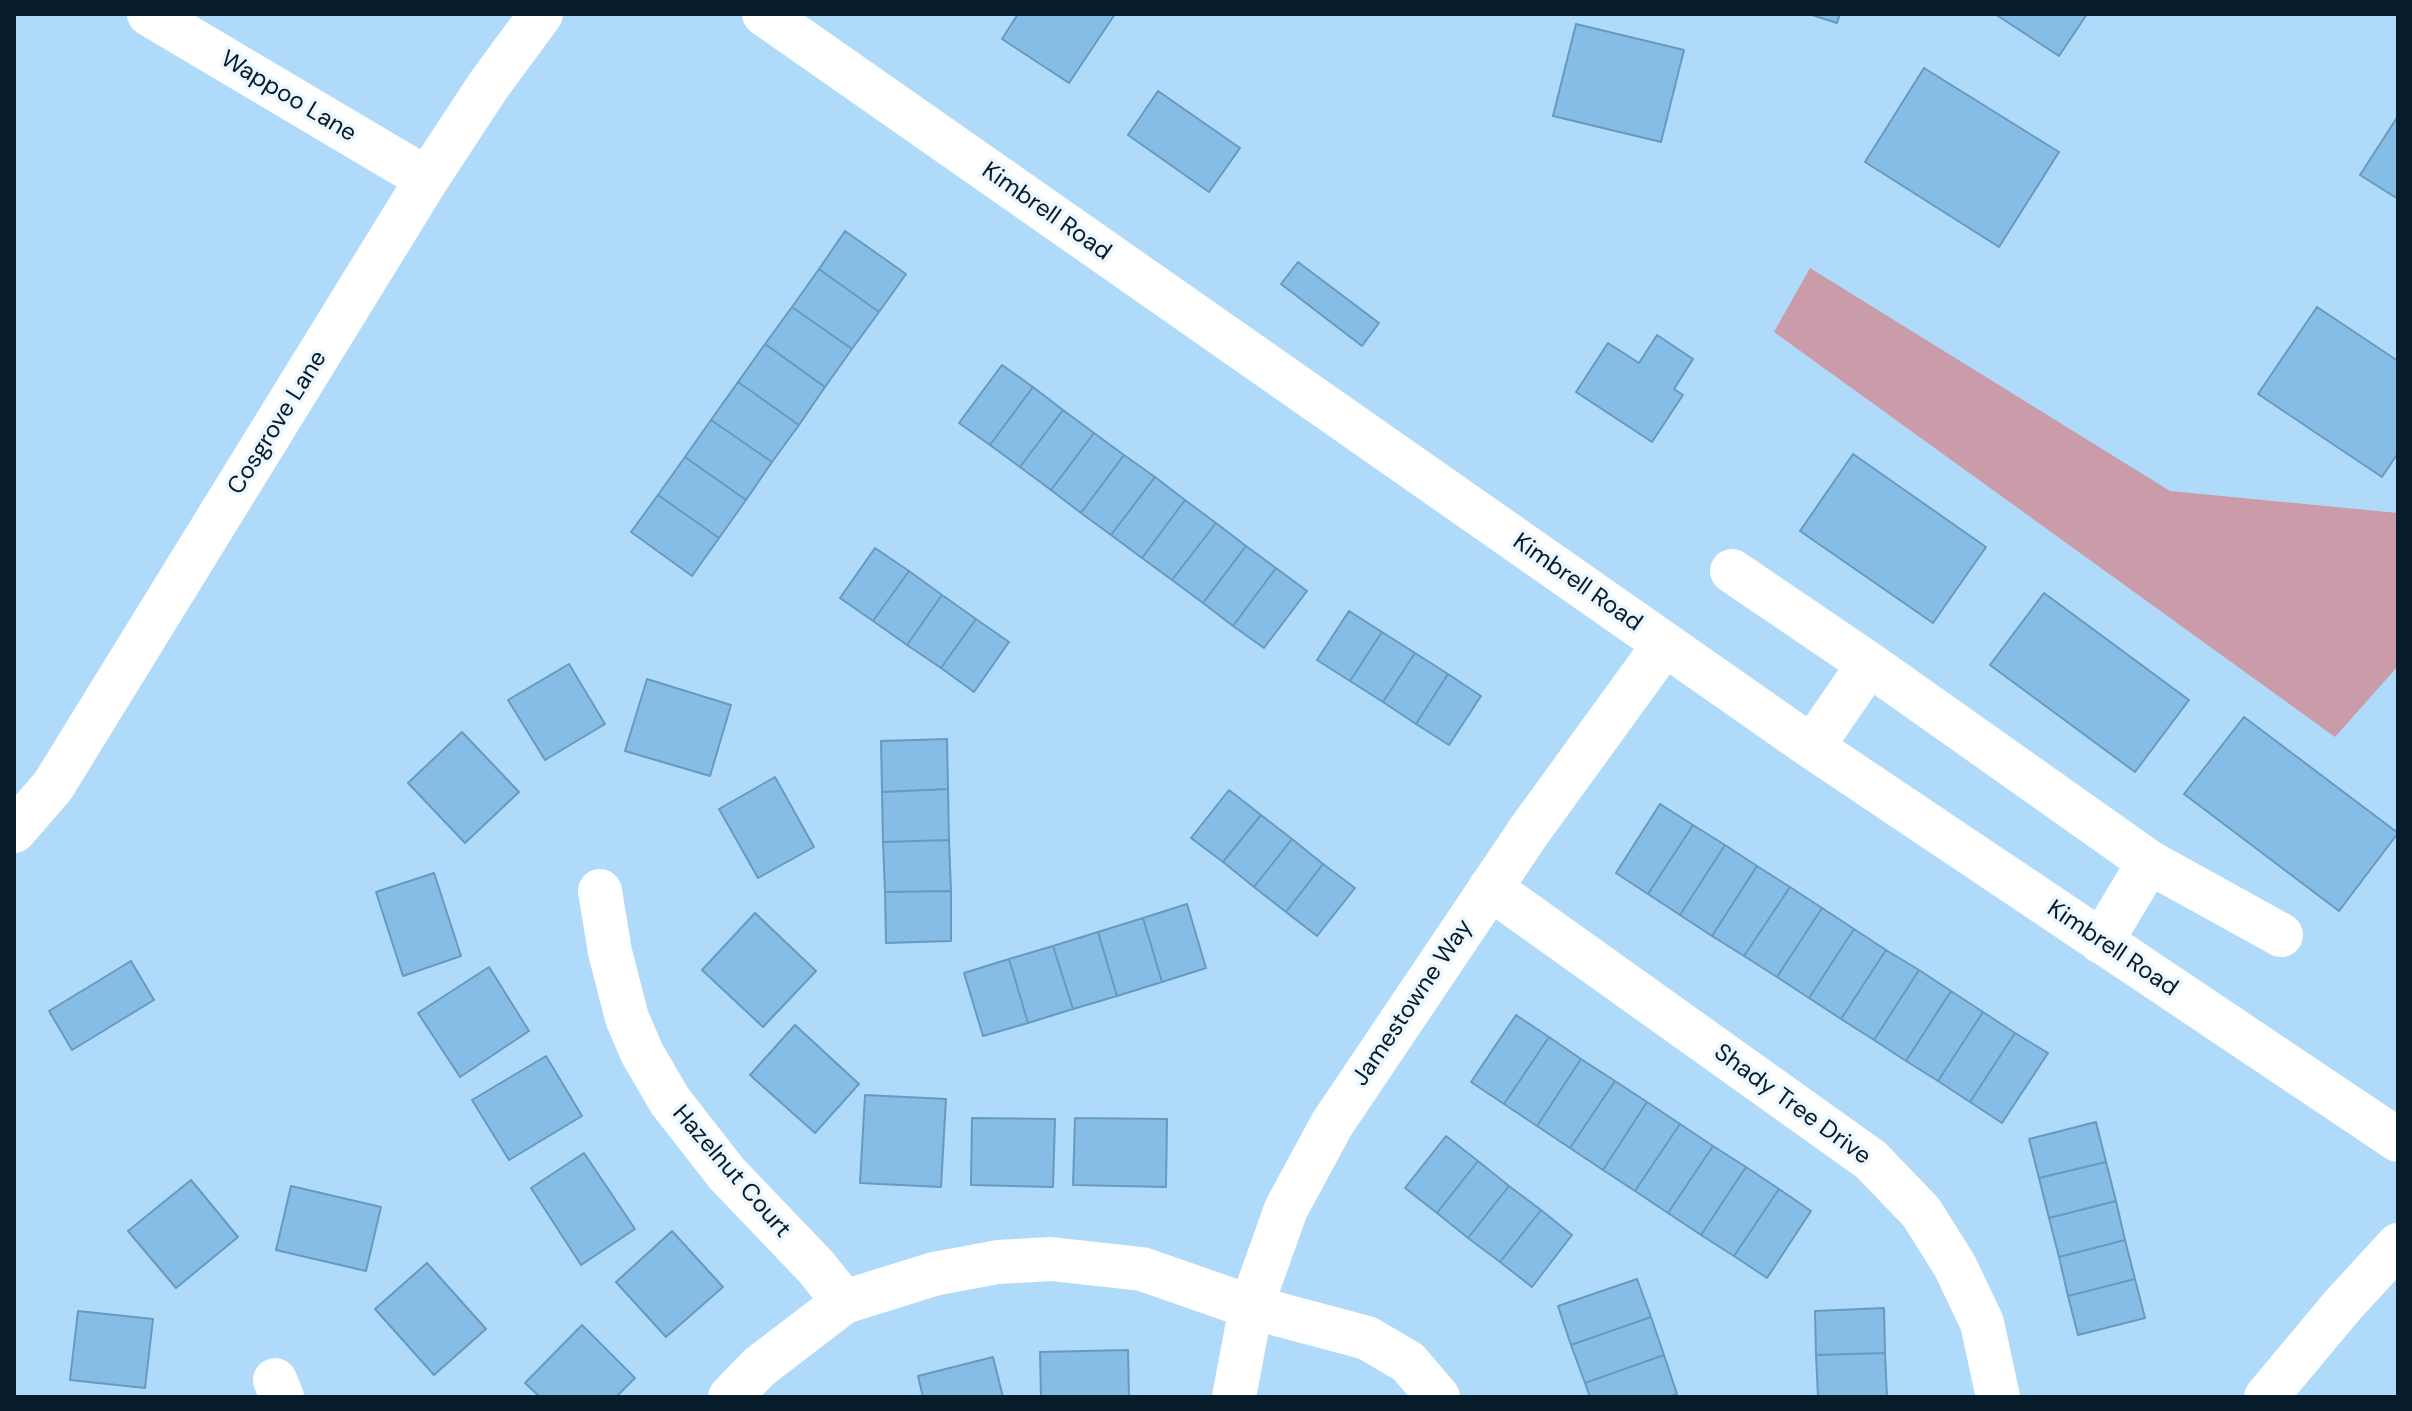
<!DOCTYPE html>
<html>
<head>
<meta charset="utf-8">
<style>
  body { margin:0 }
  #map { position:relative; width:2412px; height:1411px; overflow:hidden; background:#b0daf9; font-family:"DM Sans",sans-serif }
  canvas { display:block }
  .frame { position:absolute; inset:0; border:16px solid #071c2a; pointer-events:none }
</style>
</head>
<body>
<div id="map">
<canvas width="2412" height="1411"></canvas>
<div class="frame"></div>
</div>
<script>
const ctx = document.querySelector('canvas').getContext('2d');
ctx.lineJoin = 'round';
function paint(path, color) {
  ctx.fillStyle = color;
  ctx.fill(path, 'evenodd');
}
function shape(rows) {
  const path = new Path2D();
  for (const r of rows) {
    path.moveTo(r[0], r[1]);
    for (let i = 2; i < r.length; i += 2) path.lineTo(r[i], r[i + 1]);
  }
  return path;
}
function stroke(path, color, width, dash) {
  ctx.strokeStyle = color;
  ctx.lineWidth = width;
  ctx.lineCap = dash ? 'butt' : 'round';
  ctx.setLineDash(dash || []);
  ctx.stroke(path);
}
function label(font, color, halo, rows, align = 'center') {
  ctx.font = font + ' "DM Sans",sans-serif';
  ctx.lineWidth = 7;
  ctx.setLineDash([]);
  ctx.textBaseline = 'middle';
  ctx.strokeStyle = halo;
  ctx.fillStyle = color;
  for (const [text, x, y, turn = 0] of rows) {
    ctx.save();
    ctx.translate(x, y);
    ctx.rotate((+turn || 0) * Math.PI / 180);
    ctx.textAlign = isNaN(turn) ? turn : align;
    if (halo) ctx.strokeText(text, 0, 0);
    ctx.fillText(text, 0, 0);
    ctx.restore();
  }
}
paint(shape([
  [1810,268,2170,491,2398,513,2398,666,2335,737,1774,332]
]), '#ca9ca9');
const building = shape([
  [1018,14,1115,14,1069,83,1002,39,1018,14],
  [1809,14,1840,14,1837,23,1809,14],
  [1995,14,2087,14,2059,56,1995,14],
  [1576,24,1684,50,1661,142,1553,116,1576,24],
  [1924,68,2059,152,1999,247,1865,162,1924,68],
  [1158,91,1240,148,1209,192,1128,135,1158,91],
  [2398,116,2398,199,2360,175,2398,116],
  [845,231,906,274,879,312,819,269,845,231],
  [1298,262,1379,323,1362,346,1281,284,1298,262],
  [819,269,879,312,852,349,792,307,819,269],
  [792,307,852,349,825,387,765,344,792,307],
  [2317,307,2398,361,2398,453,2382,477,2258,394,2317,307],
  [1657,335,1693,359,1674,389,1683,395,1652,442,1576,392,1608,343,1639,363,1657,335],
  [765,344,825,387,799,425,738,382,765,344],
  [1002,365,1033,387,990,445,959,423,1002,365],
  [738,382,799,425,772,462,711,420,738,382],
  [1033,387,1063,410,1020,467,990,445,1033,387],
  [1063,410,1094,433,1051,490,1020,467,1063,410],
  [711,420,772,462,746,500,685,457,711,420],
  [1094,433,1124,455,1081,513,1051,490,1094,433],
  [1853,454,1986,547,1933,623,1800,531,1853,454],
  [1124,455,1155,477,1111,535,1081,513,1124,455],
  [685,457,746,500,719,538,658,495,685,457],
  [1155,477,1185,500,1142,558,1111,535,1155,477],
  [658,495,719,538,692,576,631,532,658,495],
  [1185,500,1216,523,1172,580,1142,558,1185,500],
  [1216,523,1246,546,1203,603,1172,580,1216,523],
  [1246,546,1276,568,1233,626,1203,603,1246,546],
  [875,548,909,571,873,621,840,598,875,548],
  [1276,568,1307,591,1264,648,1233,626,1276,568],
  [909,571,942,595,907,645,873,621,909,571],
  [2044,593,2189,700,2135,772,1990,665,2044,593],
  [942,595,976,619,941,668,907,645,942,595],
  [1349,611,1382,632,1350,681,1317,660,1349,611],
  [976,619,1009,642,974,692,941,668,976,619],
  [1382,632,1415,653,1383,702,1350,681,1382,632],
  [1415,653,1448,674,1416,724,1383,702,1415,653],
  [569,664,605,724,545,760,508,700,569,664],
  [1448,674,1481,696,1449,745,1416,724,1448,674],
  [647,679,731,705,710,776,625,751,647,679],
  [2244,717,2398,833,2339,911,2184,794,2244,717],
  [462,732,519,792,465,843,408,783,462,732],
  [947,739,948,789,882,792,881,741,947,739],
  [775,777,814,847,758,878,719,809,775,777],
  [948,789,949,840,883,842,882,792,948,789],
  [1229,790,1261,815,1223,862,1191,838,1229,790],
  [1660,804,1693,825,1648,894,1616,873,1660,804],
  [1261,815,1292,839,1254,887,1223,862,1261,815],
  [1693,825,1725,845,1680,915,1648,894,1693,825],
  [1292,839,1323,864,1286,912,1254,887,1292,839],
  [949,840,951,891,885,892,883,842,949,840],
  [1725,845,1757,866,1712,936,1680,915,1725,845],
  [1323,864,1355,888,1317,936,1286,912,1323,864],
  [1757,866,1790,887,1744,956,1712,936,1757,866],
  [434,873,461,956,403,976,376,892,434,873],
  [1790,887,1822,908,1777,977,1744,956,1790,887],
  [951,891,951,941,886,943,885,892,951,891],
  [1187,904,1206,968,1162,982,1143,918,1187,904],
  [1822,908,1854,929,1809,998,1777,977,1822,908],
  [755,913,816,971,763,1027,702,970,755,913],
  [1143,918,1162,982,1117,996,1098,932,1143,918],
  [1854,929,1886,950,1841,1019,1809,998,1854,929],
  [1098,932,1117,996,1073,1009,1053,946,1098,932],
  [1053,946,1073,1009,1028,1023,1009,959,1053,946],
  [1886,950,1919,970,1874,1040,1841,1019,1886,950],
  [1009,959,1028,1023,983,1036,964,973,1009,959],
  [131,961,154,1000,72,1050,49,1011,131,961],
  [489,967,529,1031,460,1077,418,1013,489,967],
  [1919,970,1951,991,1906,1061,1874,1040,1919,970],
  [1951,991,1983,1012,1938,1081,1906,1061,1951,991],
  [1983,1012,2015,1033,1970,1102,1938,1081,1983,1012],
  [1516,1015,1549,1037,1504,1104,1471,1082,1516,1015],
  [795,1025,859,1084,815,1133,750,1075,795,1025],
  [2015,1033,2048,1053,2002,1123,1970,1102,2015,1033],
  [1549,1037,1581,1059,1537,1126,1504,1104,1549,1037],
  [546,1056,582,1116,509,1160,472,1100,546,1056],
  [1581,1059,1615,1081,1570,1148,1537,1126,1581,1059],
  [1615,1081,1647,1102,1603,1170,1570,1148,1615,1081],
  [865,1095,946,1099,941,1187,860,1183,865,1095],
  [1647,1102,1680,1124,1635,1191,1603,1170,1647,1102],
  [972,1118,1055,1119,1053,1187,971,1185,972,1118],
  [1075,1118,1167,1119,1166,1187,1073,1185,1075,1118],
  [2096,1122,2106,1162,2039,1178,2029,1139,2096,1122],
  [1680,1124,1713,1146,1668,1213,1635,1191,1680,1124],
  [1446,1136,1478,1161,1437,1213,1405,1188,1446,1136],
  [1713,1146,1746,1167,1701,1235,1668,1213,1713,1146],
  [584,1153,635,1229,581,1265,531,1188,584,1153],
  [1478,1161,1509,1186,1468,1238,1437,1213,1478,1161],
  [2106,1162,2116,1201,2049,1218,2039,1178,2106,1162],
  [1746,1167,1779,1189,1734,1256,1701,1235,1746,1167],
  [191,1180,238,1237,176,1288,128,1231,191,1180],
  [291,1186,381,1207,366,1271,276,1250,291,1186],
  [1509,1186,1541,1210,1500,1262,1468,1238,1509,1186],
  [1779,1189,1811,1211,1767,1278,1734,1256,1779,1189],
  [2116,1201,2125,1240,2059,1257,2049,1218,2116,1201],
  [1541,1210,1572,1235,1532,1287,1500,1262,1541,1210],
  [672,1231,723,1287,666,1337,616,1282,672,1231],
  [2125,1240,2135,1279,2068,1296,2059,1257,2125,1240],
  [427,1263,486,1329,434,1375,375,1309,427,1263],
  [1637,1279,1651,1317,1571,1345,1558,1306,1637,1279],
  [2135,1279,2145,1318,2078,1335,2068,1296,2135,1279],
  [1884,1308,1885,1353,1816,1355,1815,1311,1884,1308],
  [78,1311,153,1319,145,1388,70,1380,78,1311],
  [1651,1317,1664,1355,1585,1383,1571,1345,1651,1317],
  [582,1325,635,1378,616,1397,540,1397,525,1383,582,1325],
  [1128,1350,1129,1397,1041,1397,1040,1352,1128,1350],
  [1885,1353,1887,1397,1818,1397,1816,1355,1885,1353],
  [1664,1355,1677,1394,1668,1397,1590,1397,1585,1383,1664,1355],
  [993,1357,1003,1397,923,1397,918,1376,993,1357]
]);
paint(building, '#85bde6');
stroke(building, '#679abf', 2);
stroke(shape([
  [149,14,427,179],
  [764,14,1812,747,2398,1140],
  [1732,571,1869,664,1812,747],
  [1869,664,2149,862,2101,942],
  [14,831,53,786,427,179,488,86,541,14],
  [2149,862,2281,935],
  [1490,888,1871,1160,1921,1212,1955,1266,1982,1323,1998,1397],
  [600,891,610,952,627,1018,642,1053,670,1101,727,1174,816,1267,844,1302],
  [275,1380,282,1397],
  [730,1397,759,1367,844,1302,934,1274,998,1262,1051,1259,1142,1269,1251,1307,1367,1338,1408,1362,1438,1397],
  [1234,1397,1251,1307,1286,1209,1332,1124,1529,831,1664,645]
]), '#fff', 44);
stroke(shape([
  [2266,1397,2343,1305,2398,1245]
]), '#fff', 44);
label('24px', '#071c2a', '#ecf6fe', [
  ["Wappoo Lane",288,97,31],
  ["Kimbrell Road",1046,212,35],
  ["Cosgrove Lane",278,423,-58],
  ["Kimbrell Road",1577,583,35],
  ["Kimbrell Road",2112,949,34],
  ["Jamestowne Way",1413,1003,-56],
  ["Shady Tree Drive",1792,1105,36],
  ["Hazelnut Court",731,1172,49]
]);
</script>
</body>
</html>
